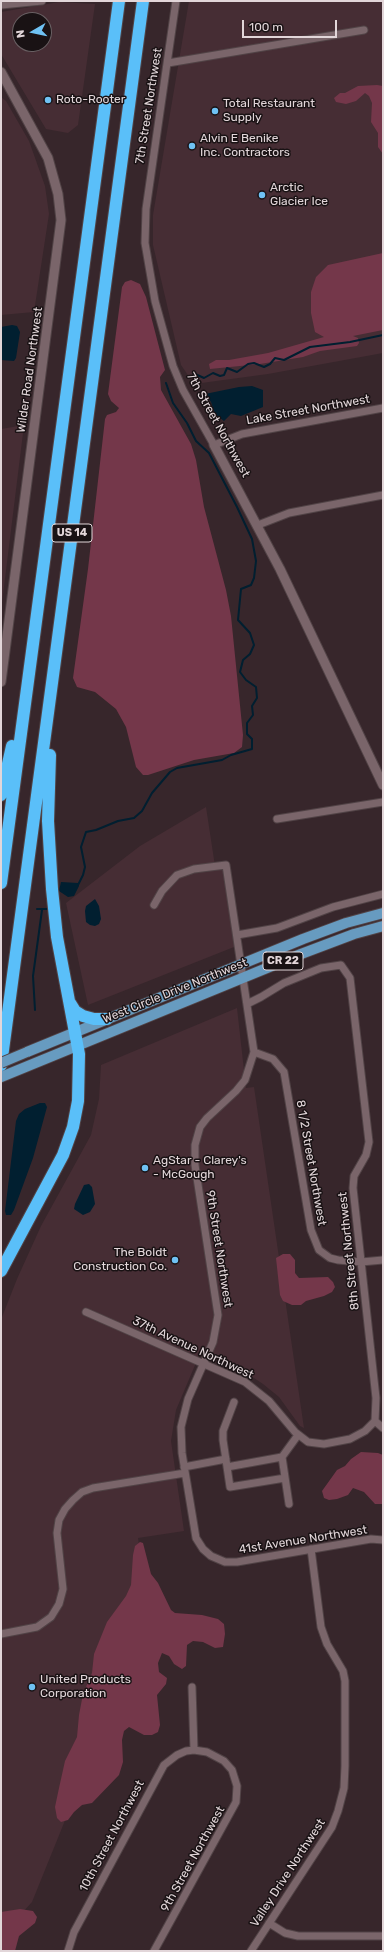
<!DOCTYPE html>
<html>
<head>
<meta charset="utf-8">
<style>
  body { margin:0 }
  #map { position:relative; width:384px; height:1952px; overflow:hidden; background:#37262b; font-family:Rubik,sans-serif }
  canvas { display:block }
  .frame { position:absolute; inset:0; border:2px solid #e2d6d9; pointer-events:none }
  .north { position:absolute; left:12px; top:12px; width:40px; height:40px; box-sizing:border-box; background:#191214; border:1px solid #696063; border-radius:50%; rotate:261deg; font-size:11px; font-weight:700; line-height:16px; text-align:center; color:#e2d6d9 }
  .north::after { content:''; display:block; margin:auto; width:14px; height:18px; background:#6fc2f4; clip-path:polygon(50% 0,100% 100%,50% 72%,0 100%) }
  .scale { position:absolute; left:242px; top:20px; width:95px; height:18px; box-sizing:border-box; border:2px solid #e2d6d9; border-top:0; padding-left:5px; font-size:12px; line-height:14px; white-space:nowrap; color:#e2d6d9; -webkit-text-stroke:3px #191214; paint-order:stroke }
</style>
</head>
<body>
<div id="map">
<canvas width="384" height="1952"></canvas>
<div class="frame"></div>
<div class="north">N</div>
<div class="scale">100 m</div>
</div>
<script>
const ctx = document.querySelector('canvas').getContext('2d');
ctx.lineJoin = 'round';
function paint(path, color) {
  ctx.fillStyle = color;
  ctx.fill(path, 'evenodd');
}
function shape(rows) {
  const path = new Path2D();
  for (const r of rows) {
    path.moveTo(r[0], r[1]);
    for (let i = 2; i < r.length; i += 2) path.lineTo(r[i], r[i + 1]);
  }
  return path;
}
function stroke(path, color, width, dash) {
  ctx.strokeStyle = color;
  ctx.lineWidth = width;
  ctx.lineCap = dash ? 'butt' : 'round';
  ctx.setLineDash(dash || []);
  ctx.stroke(path);
}
function label(font, color, halo, rows, align = 'center') {
  ctx.font = font + ' Rubik,sans-serif';
  ctx.lineWidth = 3;
  ctx.setLineDash([]);
  ctx.textBaseline = 'middle';
  ctx.strokeStyle = halo;
  ctx.fillStyle = color;
  for (const [text, x, y, turn = 0] of rows) {
    ctx.save();
    ctx.translate(x, y);
    ctx.rotate((+turn || 0) * Math.PI / 180);
    ctx.textAlign = isNaN(turn) ? turn : align;
    if (halo) ctx.strokeText(text, 0, 0);
    ctx.fillText(text, 0, 0);
    ctx.restore();
  }
}
paint(shape([
  [189,1,383,1,383,353,268,374,194,384,181,365,153,245,153,215],
  [59,2,95,4,78,125,68,133,46,129,1,54,1,12],
  [20,20,44,20,44,44,20,44],
  [1,97,6,101,29,141,45,186,49,214,34,312,1,315],
  [24,425,1,611,1,429],
  [206,807,215,866,226,865,239,945,88,1005,66,903,140,846],
  [237,1008,246,1088,254,1087,304,1428,300,1426,279,1397,263,1384,245,1372,201,1351,176,1410,171,1441,184,1531,138,1538,149,1613,32,1902,22,1913,1,1919,2,1317,17,1279,41,1226,91,1135,99,1099,101,1065]
]), '#462d34');
paint(shape([
  [377,85,383,86,383,154,378,147,378,133,371,122,372,103,369,96,365,93,356,101,346,104,336,102,334,98,340,93,345,93,358,86],
  [383,253,383,330,353,336,358,338,359,343,357,346,320,351,303,357,260,364,210,369,209,364,216,360,229,360,268,353,324,337,315,332,311,313,311,292,316,277,328,265],
  [131,280,140,284,146,297,165,370,160,377,161,390,191,444,196,460,204,507,226,590,231,616,243,735,242,747,234,753,194,760,148,775,143,775,136,767,126,727,116,709,95,692,77,687,73,678,88,569,105,419,107,415,116,412,119,408,111,401,108,394,122,287,125,282],
  [283,1254,290,1254,295,1260,295,1273,299,1278,328,1277,333,1282,335,1287,332,1292,324,1296,306,1301,301,1305,292,1305,283,1301,280,1295,276,1258],
  [361,1452,378,1453,383,1455,383,1504,375,1504,364,1492,353,1488,348,1495,337,1499,329,1500,324,1498,322,1491,337,1470,345,1466,351,1459],
  [140,1542,143,1543,151,1574,158,1583,171,1610,175,1613,202,1615,218,1619,224,1624,225,1634,223,1647,215,1648,203,1642,193,1641,187,1645,186,1666,182,1669,174,1664,169,1656,162,1653,158,1663,159,1672,167,1678,166,1684,157,1695,160,1725,158,1732,152,1735,144,1735,129,1727,124,1731,122,1740,123,1762,119,1775,92,1803,82,1805,74,1812,68,1820,61,1822,57,1818,55,1807,59,1788,65,1761,77,1737,79,1715,83,1694,92,1673,94,1654,107,1622,126,1596,131,1585,133,1555,135,1546],
  [20,1909,33,1911,37,1917,35,1923,19,1936,15,1951,1,1951,1,1912]
]), '#74374a');
paint(shape([
  [12,325,17,326,20,332,16,358,14,361,1,360,1,327],
  [252,386,263,390,263,407,241,416,231,414,224,421,215,414,211,402,205,394,239,387],
  [61,882,78,883,79,886,74,896,68,897,59,891],
  [95,899,99,906,101,919,99,924,95,926,90,925,86,922,85,911,86,906],
  [40,1103,45,1103,47,1107,33,1158,14,1210,11,1215,6,1215,5,1211,16,1121,19,1114,25,1109],
  [89,1184,92,1187,95,1204,90,1212,83,1215,74,1209,75,1204,84,1185]
]), '#011f30');
stroke(shape([
  [193,373,204,378,213,373,220,376,224,375,227,368,237,372,248,364,254,363,264,367,270,364,275,358,284,360,310,347,350,342,383,335],
  [78,885,83,875,85,867,81,847,86,832,96,830,118,821,134,818,142,811,152,793,170,772,177,768,222,760,231,755,252,749,252,739,247,734,247,723,253,715,252,706,257,698,256,687,246,680,240,672,243,660,250,654,254,645,250,633,238,620,241,589,251,585,254,578,256,561,252,539,237,507,209,453,196,441,187,423,173,403,166,383],
  [37,909,47,909],
  [35,1010,33,976,42,910]
]), '#011f30', 2);
const street = shape([
  [176,1,146,209,145,243,155,301,173,366,183,390,214,445,242,434,383,408],
  [1,5,42,1],
  [168,63,364,30],
  [258,525,289,513,383,495],
  [277,819,383,802],
  [154,905,162,891,177,875,194,869,226,865,254,1052,245,1080,236,1091,207,1118,200,1127,195,1145,195,1165,218,1315,213,1342,188,1399,181,1427,182,1453,196,1538,203,1549,211,1556,225,1562,237,1562,371,1539,383,1540],
  [237,935,277,928,333,907,383,894],
  [254,1052,273,1059,284,1072,311,1230,319,1250,330,1258,338,1260,361,1262,383,1260],
  [86,1312,245,1382,269,1401,295,1432,308,1442,324,1444,350,1439,365,1431,375,1421,376,1398,353,1188,354,1176,366,1155,369,1142,350,978,341,965,321,968,284,983,261,997,247,1004],
  [234,1402,223,1431,223,1440,230,1487,285,1478],
  [375,1421,383,1428],
  [184,1467,226,1459],
  [227,1467,282,1457],
  [289,1504,282,1457,298,1435],
  [1,1634,37,1627,51,1617,59,1604,63,1589,57,1533,59,1520,65,1509,73,1500,82,1492,93,1488,185,1473],
  [192,1687,194,1750],
  [269,1923,285,1933,298,1936,383,1936],
  [68,1951,74,1932,164,1765,177,1755,186,1751,194,1750,207,1752,224,1761,232,1770,237,1786,236,1802,154,1951],
  [251,1951,332,1827,338,1811,344,1788,345,1766,345,1681,343,1671,327,1644,321,1627,311,1549]
]);
const secondary = shape([
  [1,72,48,158,58,194,61,220,1,682],
  [214,445,280,569,383,785]
]);
const primary = shape([
  [27,1052,303,939,346,923,383,913],
  [1,1077,301,954,354,934,383,926]
]);
const highway = shape([
  [1,795,12,746],
  [1,883,119,1],
  [70,1003,75,1011,83,1016,94,1019,107,1019],
  [1,1065,143,1],
  [1,1271,63,1155,73,1127,78,1101,79,1054,57,937,52,889,48,821,50,755]
]);
stroke(street, '#514346', 9);
stroke(secondary, '#514346', 11);
stroke(primary, '#514346', 12);
stroke(highway, '#514346', 14);
stroke(street, '#7a656a', 7);
stroke(secondary, '#7a656a', 9);
stroke(primary, '#679bc0', 10);
stroke(highway, '#5abff9', 12);
const primaryBridge = shape([
  [1,1063,27,1052]
]);
stroke(primaryBridge, '#514346', 12, []);
stroke(primaryBridge, '#679bc0', 10);
for (const [x, y, r, color] of [
  [48,100,4,"#6fc2f4"],
  [215,111,4,"#6fc2f4"],
  [192,146,4,"#6fc2f4"],
  [262,195,4,"#6fc2f4"],
  [145,1168,4,"#6fc2f4"],
  [175,1260,4,"#6fc2f4"],
  [32,1687,4,"#6fc2f4"]
]) {
  const dot = new Path2D();
  dot.arc(x, y, r, 0, 2 * Math.PI);
  ctx.fillStyle = color;
  ctx.fill(dot);
  stroke(dot, '#191214', 1.5);
}
for (const [x, y, w] of [
  [72,533,40],
  [283,961,40]
]) {
  const box = new Path2D();
  box.roundRect(x - w / 2, y - 9, w, 18, 3);
  ctx.fillStyle = '#191214';
  ctx.fill(box);
  stroke(box, '#e2d6d9', 1);
}
label('bold 11px', '#e2d6d9', null, [
  ["US 14",72,533],
  ["CR 22",283,961]
]);
label('12px', '#e2d6d9', '#191214', [
  ["Roto-Rooter",56,100],
  ["Total Restaurant",223,104],
  ["Supply",223,118],
  ["Alvin E Benike",200,139],
  ["Inc. Contractors",200,153],
  ["Arctic",270,188],
  ["Glacier Ice",270,202],
  ["AgStar - Clarey's",153,1161],
  ["- McGough",153,1175],
  ["The Boldt",167,1253,"right"],
  ["Construction Co.",167,1267,"right"],
  ["United Products",40,1680],
  ["Corporation",40,1694]
], 'left');
label('12px', '#e2d6d9', '#191214', [
  ["7th Street Northwest",149,106,-81],
  ["Wilder Road Northwest",30,370,-82],
  ["Lake Street Northwest",308,410,-10],
  ["7th Street Northwest",218,425,61],
  ["West Circle Drive Northwest",175,991,-22],
  ["8 1/2 Street Northwest",311,1163,80],
  ["9th Street Northwest",219,1249,81],
  ["8th Street Northwest",349,1251,-96],
  ["37th Avenue Northwest",193,1348,25],
  ["41st Avenue Northwest",303,1540,-9],
  ["10th Street Northwest",112,1836,-62],
  ["9th Street Northwest",193,1859,-61],
  ["Valley Drive Northwest",288,1873,-57]
]);
</script>
</body>
</html>
